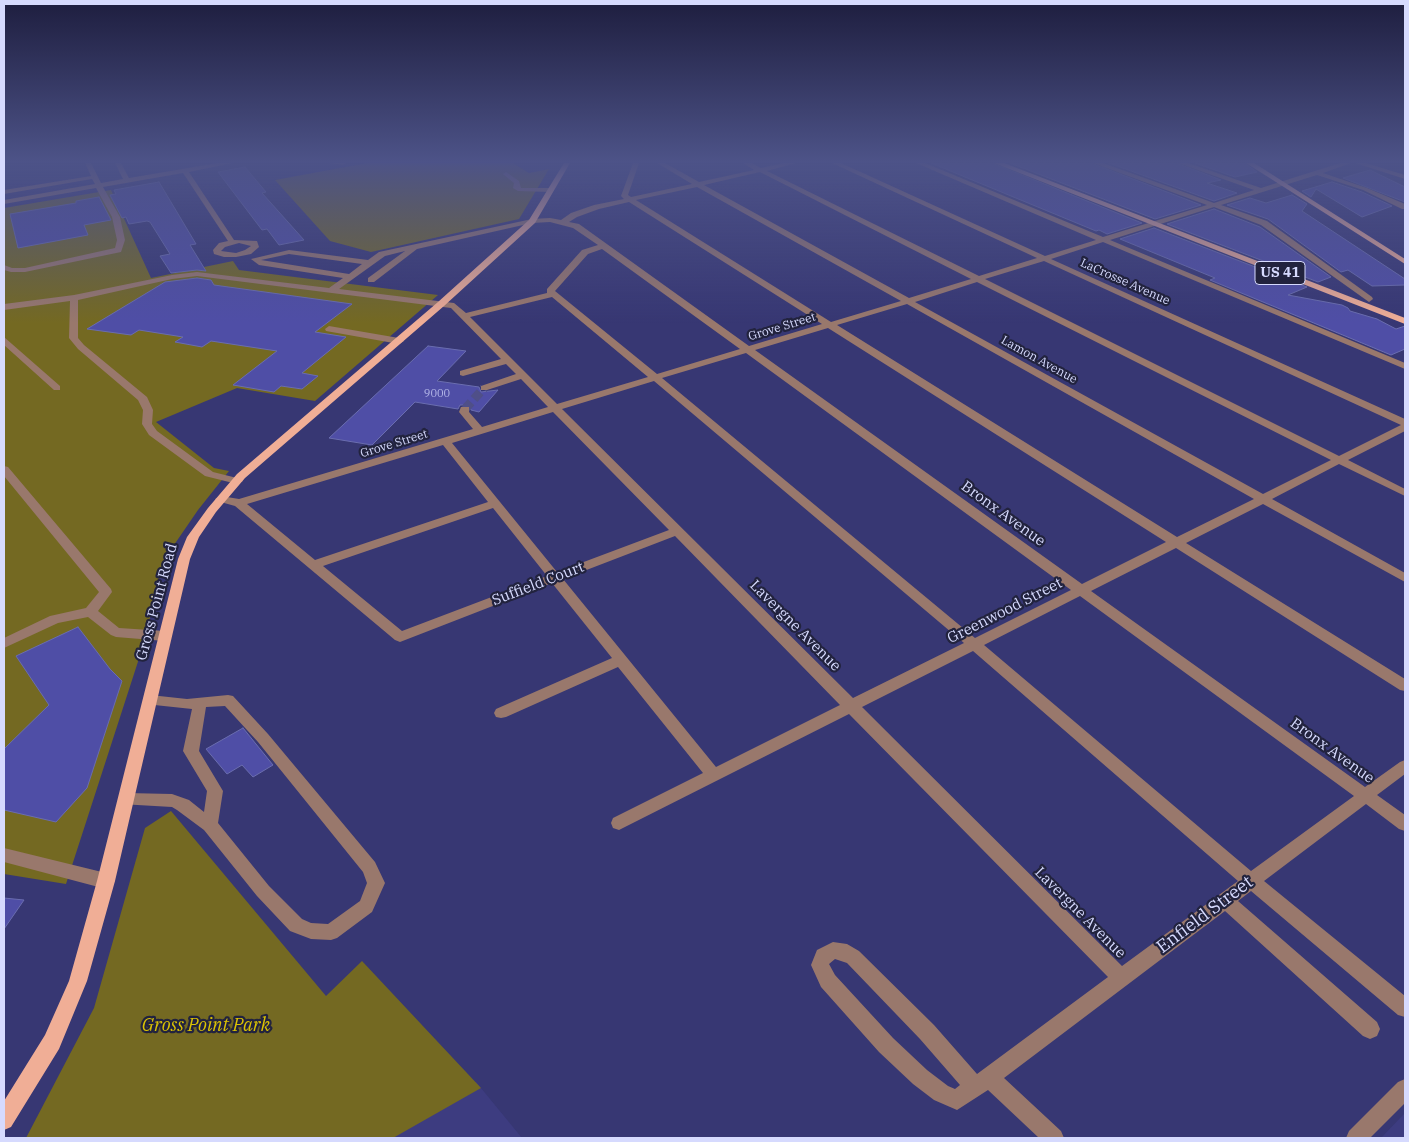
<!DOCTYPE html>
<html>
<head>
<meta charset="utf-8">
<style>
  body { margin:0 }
  #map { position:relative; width:1409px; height:1142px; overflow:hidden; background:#373773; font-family:"IBM Plex Serif",serif }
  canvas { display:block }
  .frame { position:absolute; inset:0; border:5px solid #d6dafe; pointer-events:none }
</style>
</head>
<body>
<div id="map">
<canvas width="1409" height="1142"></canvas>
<div class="frame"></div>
</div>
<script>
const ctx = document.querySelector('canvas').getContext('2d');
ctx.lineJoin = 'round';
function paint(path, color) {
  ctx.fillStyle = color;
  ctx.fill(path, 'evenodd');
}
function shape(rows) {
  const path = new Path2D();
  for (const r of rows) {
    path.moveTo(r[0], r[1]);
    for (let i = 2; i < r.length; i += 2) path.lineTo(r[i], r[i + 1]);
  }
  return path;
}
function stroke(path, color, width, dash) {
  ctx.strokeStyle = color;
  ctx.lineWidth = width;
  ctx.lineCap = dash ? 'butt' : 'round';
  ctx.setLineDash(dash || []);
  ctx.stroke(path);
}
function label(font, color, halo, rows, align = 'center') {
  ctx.font = font + ' "IBM Plex Serif",serif';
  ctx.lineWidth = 4.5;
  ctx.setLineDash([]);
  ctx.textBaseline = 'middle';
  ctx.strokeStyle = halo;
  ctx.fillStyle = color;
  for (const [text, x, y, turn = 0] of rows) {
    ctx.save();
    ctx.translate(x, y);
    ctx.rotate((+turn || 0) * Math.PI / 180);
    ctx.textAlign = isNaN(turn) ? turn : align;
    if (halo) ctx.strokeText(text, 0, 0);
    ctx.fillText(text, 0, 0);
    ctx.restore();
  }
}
paint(shape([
  [476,1082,522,1138,385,1138],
  [1405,1113,1405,1138,1381,1138]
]), '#3d3c80');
paint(shape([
  [367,163,513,163,529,173,549,169,519,219,371,252,330,241,275,180],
  [111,190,151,278,233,261,239,270,438,295,315,401,237,388,156,422,214,468,229,471,198,510,174,545,158,580,145,640,66,884,4,874,4,208],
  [171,811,326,996,362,961,481,1088,393,1138,26,1138,94,1008,145,828]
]), '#746922');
const building = shape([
  [931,163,992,163,1142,223,1107,234,1099,230,1096,231,931,163],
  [1010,163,1091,163,1201,205,1155,219,1010,163],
  [1109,163,1176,163,1221,180,1207,183,1237,193,1214,201,1109,163],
  [1195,163,1244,163,1257,172,1235,177,1195,163],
  [245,167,266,192,262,193,304,240,279,245,267,229,262,230,218,172,245,167],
  [1370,170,1405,187,1405,202,1343,178,1370,170],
  [159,182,196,244,190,245,206,271,197,270,171,273,160,256,170,254,150,222,147,221,129,224,126,217,122,218,110,195,116,194,114,190,159,182],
  [1332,182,1362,192,1392,206,1362,217,1316,189,1311,197,1302,191,1332,182],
  [1292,195,1307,204,1302,211,1405,279,1405,285,1372,286,1348,270,1341,272,1268,219,1227,205,1250,198,1266,203,1292,195],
  [99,197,111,220,84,225,88,235,18,248,10,214,76,203,76,201,99,197],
  [1214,209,1260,227,1331,277,1318,282,1167,224,1214,209],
  [1154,228,1307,287,1288,295,1342,305,1348,308,1350,311,1377,319,1396,329,1405,326,1405,349,1391,355,1210,280,1215,278,1120,239,1154,228],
  [197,278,211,280,214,285,352,304,315,332,346,337,302,373,318,376,302,389,281,386,274,392,233,385,277,351,211,341,202,347,175,342,183,337,139,330,131,335,87,329,165,282,197,278],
  [428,346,466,351,437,381,479,387,481,392,498,390,479,412,471,410,469,405,460,405,458,409,415,402,372,445,329,438,428,346],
  [78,627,110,669,122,681,87,788,56,822,4,810,4,749,49,705,16,656,78,627],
  [243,728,273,765,253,777,242,765,227,774,206,749,243,728],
  [4,898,24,900,4,929,4,898]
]);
paint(building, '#4f4ea6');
stroke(building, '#6a6daf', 1);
stroke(shape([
  [465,409,484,388]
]), '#4f4f88', 9, [9, 4.5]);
paint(shape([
  [85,163,91,163,101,183,123,179,115,163,121,163,129,178,217,163,233,163,189,172,234,240,257,241,259,247,251,254,236,257,224,257,214,254,213,250,219,243,228,241,183,173,103,187,120,217,125,240,121,252,25,272,11,272,4,270,4,265,12,268,25,268,115,248,117,240,112,217,96,188,4,204,4,200,95,184,92,179,4,194,4,190,91,176,85,163],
  [239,243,251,246,245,250,236,253,221,251,225,247,239,243],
  [328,163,346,163,343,165,328,163],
  [633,163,639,163,628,195,631,197,692,184,657,163,665,163,699,182,754,170,743,163,752,163,761,168,783,163,796,163,767,171,979,276,1037,258,832,163,841,163,1045,256,1096,240,916,163,925,163,1103,237,1207,205,1093,163,1103,163,1214,203,1254,190,1178,163,1188,163,1261,188,1340,163,1351,163,1323,173,1367,188,1405,204,1405,209,1402,209,1363,190,1317,175,1221,205,1267,221,1372,297,1373,299,1369,302,1261,225,1214,207,1110,240,1405,363,1405,369,1103,242,1051,259,1405,419,1405,431,1348,460,1405,489,1405,496,1339,464,1272,499,1405,573,1405,582,1263,504,1186,543,1405,679,1405,691,1400,690,1176,548,1091,591,1365,787,1400,762,1405,760,1405,774,1377,795,1405,815,1405,831,1399,829,1366,804,1264,881,1405,996,1405,1017,1398,1015,1251,891,1238,901,1377,1022,1380,1029,1377,1036,1370,1039,1363,1036,1225,911,1004,1078,1061,1131,1064,1138,1039,1138,988,1090,957,1110,934,1100,913,1084,879,1052,821,987,811,965,817,950,833,942,847,944,859,951,934,1025,977,1074,1108,977,849,714,619,830,613,828,611,823,613,818,703,773,618,667,506,717,501,718,496,717,494,713,496,709,612,658,552,583,400,642,395,640,235,506,217,501,215,499,221,496,239,499,473,429,459,412,461,407,469,407,469,412,482,427,548,407,521,379,487,390,481,390,481,386,516,374,506,364,463,376,460,375,460,371,501,359,451,308,197,276,172,279,78,300,78,338,84,345,147,397,153,410,152,424,157,431,213,472,241,479,243,481,237,484,205,476,149,435,142,424,143,410,138,400,78,349,69,338,70,301,4,310,4,304,74,295,172,275,197,272,329,288,343,278,259,265,251,259,289,250,368,260,379,252,532,219,550,218,561,220,571,213,594,205,624,199,621,196,633,163],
  [760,172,971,279,909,298,704,185,760,172],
  [697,187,901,301,831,322,636,200,697,187],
  [629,202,822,324,749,346,579,224,569,222,577,217,599,209,629,202],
  [550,222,573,228,598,245,582,250,547,289,547,293,466,313,454,303,339,289,385,256,405,251,368,278,368,282,374,282,417,249,532,223,550,222],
  [602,249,740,349,657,374,555,291,588,254,602,249],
  [289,254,362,264,349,274,261,260,289,254],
  [1044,261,1401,425,1339,456,985,279,1044,261],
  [977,282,1331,460,1263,494,915,302,977,282],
  [552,297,648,377,557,404,470,317,552,297],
  [907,304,1254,499,1177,537,837,325,907,304],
  [828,328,1166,542,1082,584,755,350,828,328],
  [746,353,1071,590,975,638,662,378,746,353],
  [654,381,964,643,853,698,562,409,654,381],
  [553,412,669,530,557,572,452,443,553,412],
  [443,445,488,502,315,560,247,504,443,445],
  [493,508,547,576,402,631,323,566,493,508],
  [675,536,840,705,716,767,563,579,675,536],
  [1080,596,1354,796,1251,871,984,645,1080,596],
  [973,651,1238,881,1122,966,862,707,973,651],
  [835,959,847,963,920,1039,960,1085,955,1089,948,1086,927,1070,893,1038,835,975,829,964,835,959],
  [1355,163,1366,163,1405,175,1405,179,1355,163],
  [506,172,519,181,521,188,551,188,554,190,551,192,518,191,513,188,514,183,503,174,506,172],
  [329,326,399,338,404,341,399,344,326,331,325,329,329,326],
  [4,337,60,386,60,390,54,390,4,345,4,337],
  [4,466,8,467,111,589,112,592,98,611,119,628,165,631,170,633,172,636,170,639,165,641,116,637,111,635,88,617,58,623,4,648,4,638,50,616,86,608,99,592,4,476,4,466],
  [150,695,187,699,228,695,233,696,268,734,375,862,385,883,372,912,337,938,331,940,311,939,290,931,257,896,204,830,177,810,172,807,120,804,118,799,120,794,126,793,172,794,189,800,204,812,207,791,183,751,192,709,145,704,143,700,145,696,150,695],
  [225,706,258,742,363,872,367,883,360,901,328,924,311,923,302,919,269,886,218,823,223,791,199,751,206,707,225,706],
  [4,848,106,873,112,876,115,881,112,886,106,889,4,862,4,848],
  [1405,1079,1405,1103,1370,1138,1346,1138,1349,1131,1398,1082,1405,1079]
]), '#99786c');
paint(shape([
  [564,163,570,163,535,223,444,306,245,478,216,512,199,537,190,559,115,881,87,981,59,1049,11,1127,4,1130,4,1101,45,1035,69,981,97,881,178,559,187,537,208,508,237,474,438,302,529,220,564,163],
  [994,163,1004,163,1405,318,1405,324,994,163],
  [1246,163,1254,163,1405,259,1405,264,1246,163]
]), '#f0ae96');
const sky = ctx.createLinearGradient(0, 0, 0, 323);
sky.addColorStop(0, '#1e1e3f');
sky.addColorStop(0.5, '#4d5388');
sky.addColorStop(1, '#4d538800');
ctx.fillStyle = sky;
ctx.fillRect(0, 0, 1409, 323);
label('11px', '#b4b7e8', null, [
  ["9000",437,394]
]);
label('12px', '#d6dafe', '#22233e', [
  ["LaCrosse Avenue",1125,282,24],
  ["Grove Street",782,327,-17],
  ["Lamon Avenue",1039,360,29],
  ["Grove Street",394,444,-17]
]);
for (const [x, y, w] of [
  [1280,273,50]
]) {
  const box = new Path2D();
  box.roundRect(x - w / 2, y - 11.5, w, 23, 4);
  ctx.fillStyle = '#22233e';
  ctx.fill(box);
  stroke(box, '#d6dafe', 1);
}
label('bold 14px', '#d6dafe', null, [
  ["US 41",1280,273]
]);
label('15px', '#d6dafe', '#22233e', [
  ["Bronx Avenue",1003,514,36],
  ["Suffield Court",538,584,-21],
  ["Gross Point Road",157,602,-75],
  ["Greenwood Street",1005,611,-27],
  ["Lavergne Avenue",795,626,45],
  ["Bronx Avenue",1332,751,36],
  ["Lavergne Avenue",1080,913,45]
]);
label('18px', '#d6dafe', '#22233e', [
  ["Enfield Street",1205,915,-37]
]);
label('italic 18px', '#dbc303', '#22233e', [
  ["Gross Point Park",206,1026]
]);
</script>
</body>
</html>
